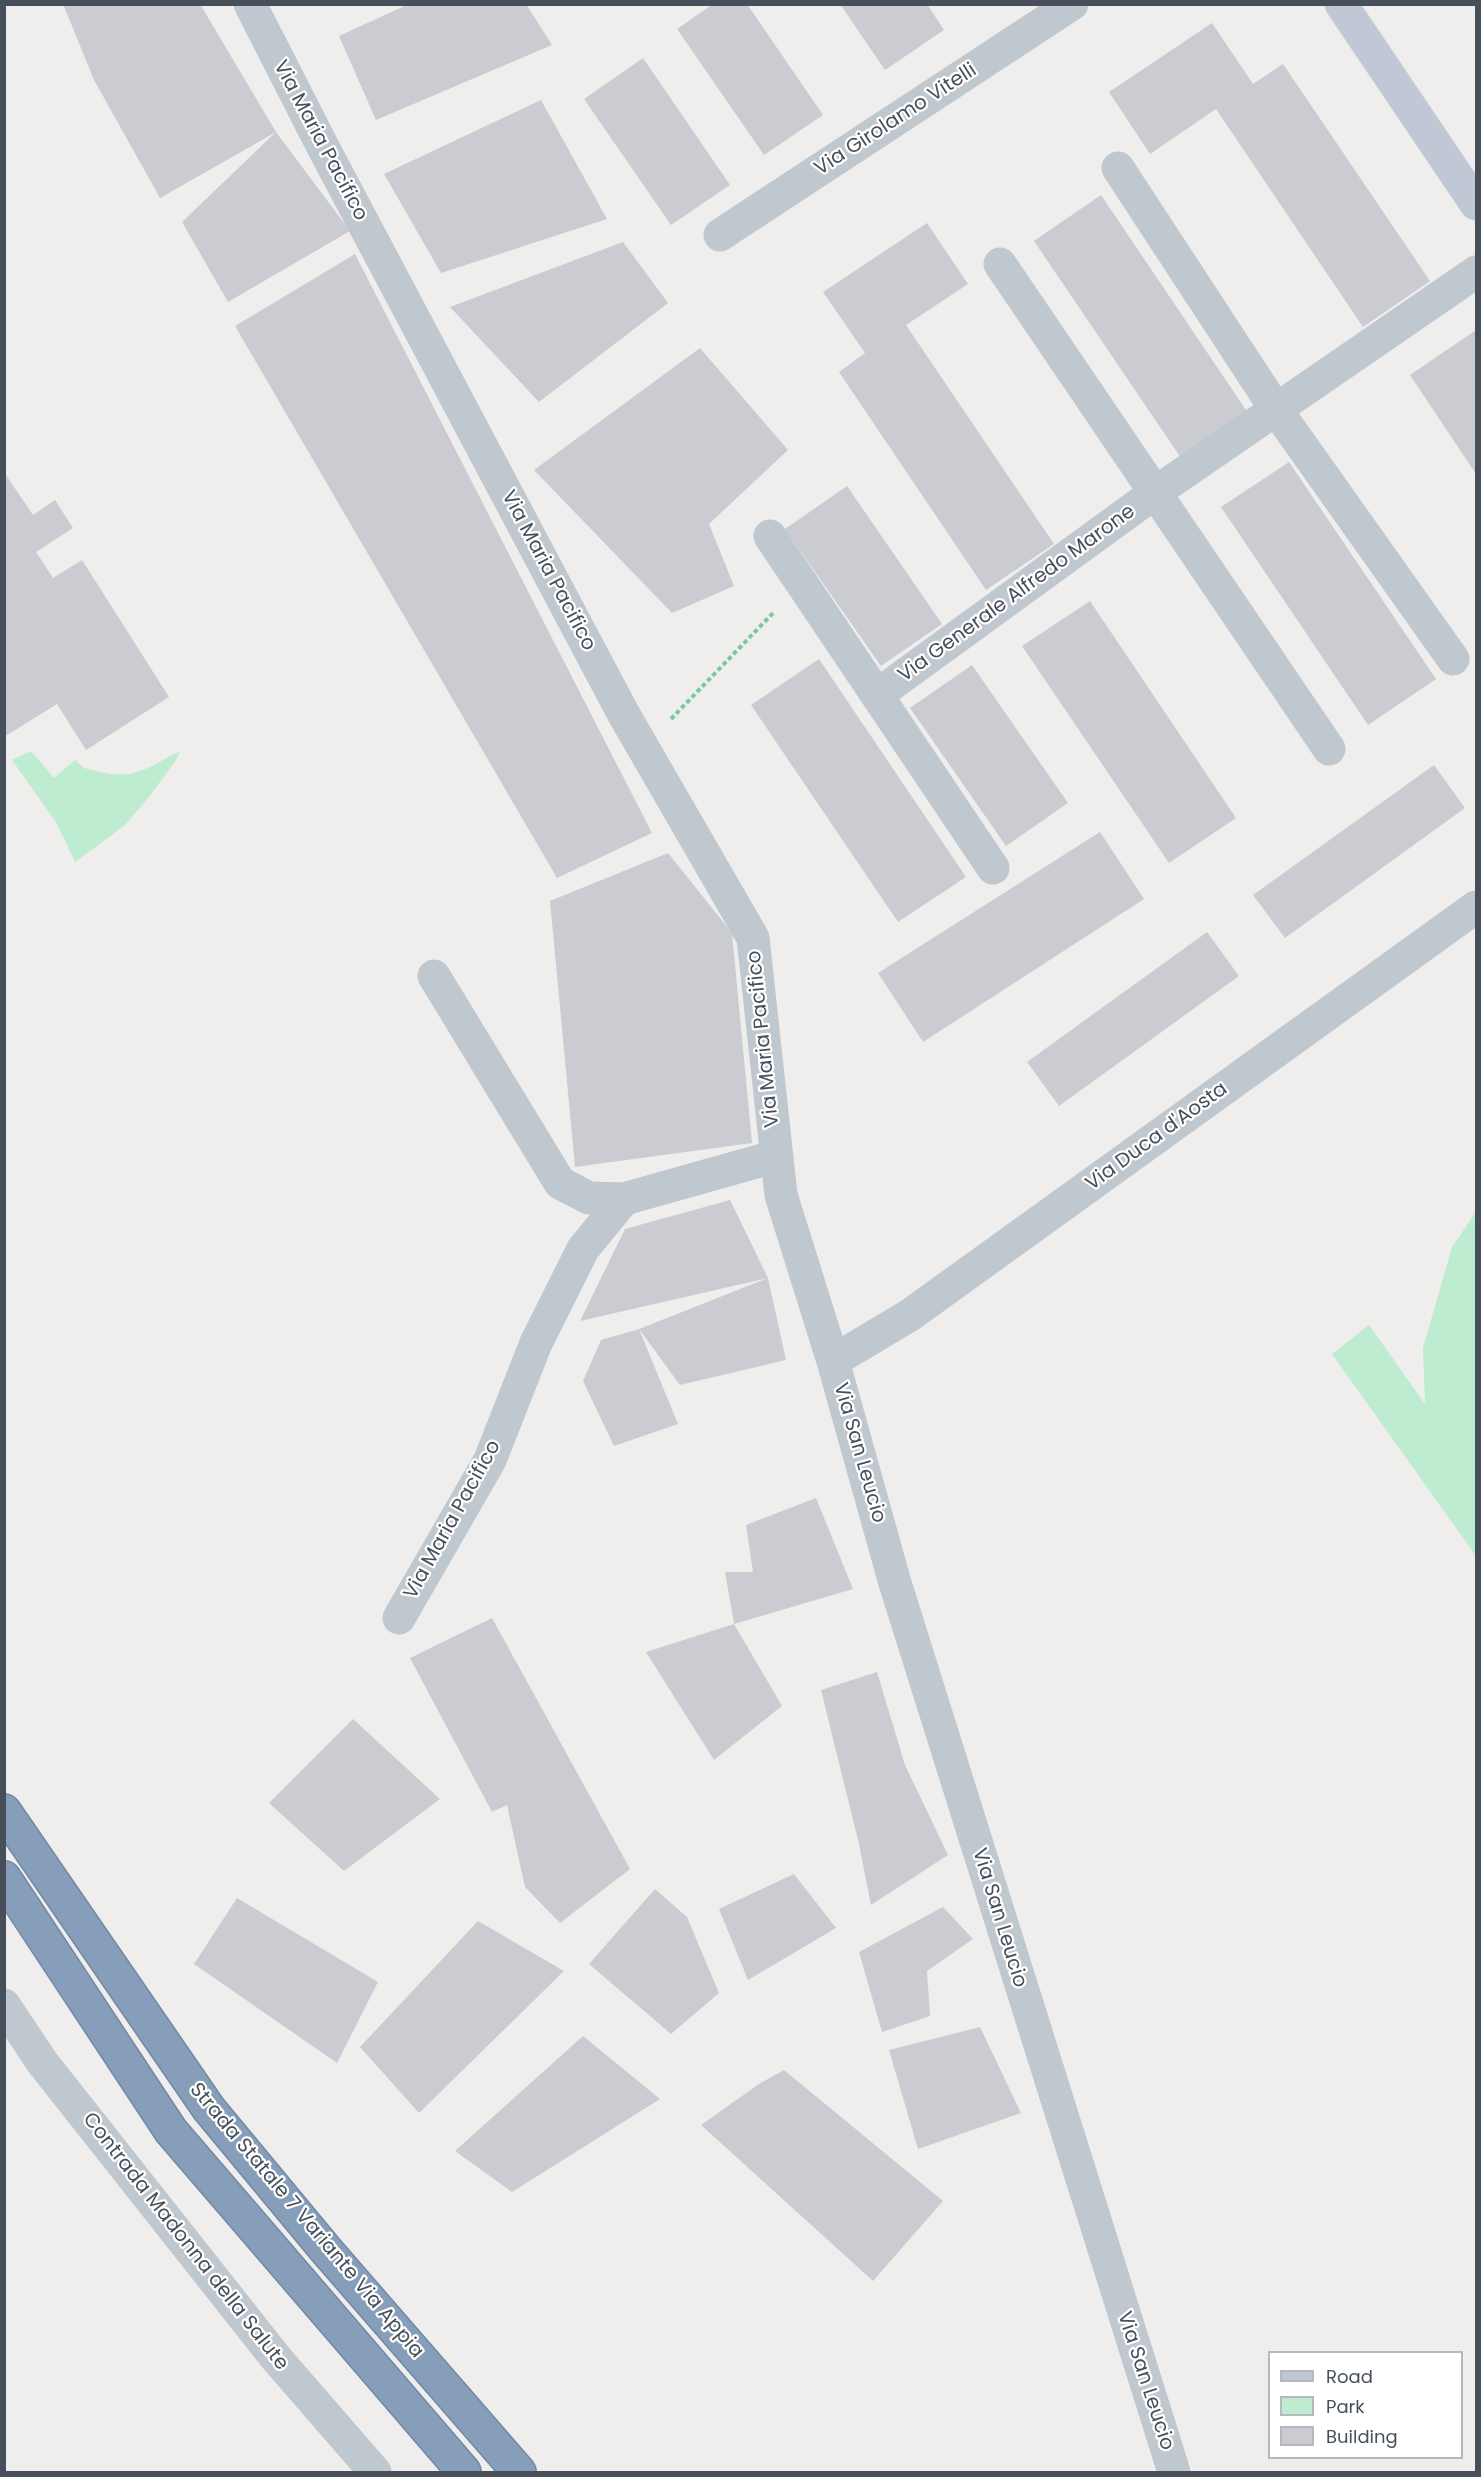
<!DOCTYPE html>
<html>
<head>
<meta charset="utf-8">
<style>
  body { margin:0 }
  #map { position:relative; width:1481px; height:2477px; overflow:hidden; background:#f0eded; font-family:Poppins,sans-serif }
  canvas { display:block }
  .frame { position:absolute; inset:0; border:6px solid #47505a; pointer-events:none }
  .legend { position:absolute; left:1268px; top:2351px; width:195px; height:108px; box-sizing:border-box; background:#fff; border:2px solid #b5b9bd; margin:0; padding:8px 10px; list-style:none; font-size:18px; color:#47505a }
  .legend li { display:flex; align-items:center; gap:12px; height:30px }
  .legend b { width:30px; border:2px solid #b5b9bd }
</style>
</head>
<body>
<div id="map">
<canvas width="1481" height="2477"></canvas>
<div class="frame"></div>
<ul class="legend">
<li><b style="height:8px;background:#bfc8d4"></b>Road</li>
<li><b style="height:16px;background:#bdecd1"></b>Park</li>
<li><b style="height:16px;background:#caccd2"></b>Building</li>
</ul>
</div>
<script>
const ctx = document.querySelector('canvas').getContext('2d');
ctx.lineJoin = 'round';
function paint(path, color) {
  ctx.fillStyle = color;
  ctx.fill(path, 'evenodd');
}
function shape(rows) {
  const path = new Path2D();
  for (const r of rows) {
    path.moveTo(r[0], r[1]);
    for (let i = 2; i < r.length; i += 2) path.lineTo(r[i], r[i + 1]);
  }
  return path;
}
function stroke(path, color, width, dash) {
  ctx.strokeStyle = color;
  ctx.lineWidth = width;
  ctx.lineCap = dash ? 'butt' : 'round';
  ctx.setLineDash(dash || []);
  ctx.stroke(path);
}
function label(font, color, halo, rows, align = 'center') {
  ctx.font = font + ' Poppins,sans-serif';
  ctx.lineWidth = 4.5;
  ctx.setLineDash([]);
  ctx.textBaseline = 'middle';
  ctx.strokeStyle = halo;
  ctx.fillStyle = color;
  for (const [text, x, y, turn = 0] of rows) {
    ctx.save();
    ctx.translate(x, y);
    ctx.rotate((+turn || 0) * Math.PI / 180);
    ctx.textAlign = isNaN(turn) ? turn : align;
    if (halo) ctx.strokeText(text, 0, 0);
    ctx.fillText(text, 0, 0);
    ctx.restore();
  }
}
paint(shape([
  [31,751,54,778,75,760,84,768,109,774,130,774,148,768,180,751,176,760,149,797,124,826,75,862,56,822,12,760],
  [1476,1212,1476,1556,1332,1354,1369,1325,1425,1404,1423,1348,1452,1247]
]), '#bdecd1');
paint(shape([
  [63,4,200,4,276,132,350,231,228,302,182,222,276,132,160,198,94,80],
  [409,4,526,4,552,45,376,120,339,36],
  [713,4,747,4,823,115,764,155,677,29],
  [840,4,927,4,944,30,885,70],
  [1212,23,1253,84,1283,64,1430,281,1363,327,1216,109,1150,154,1109,92],
  [643,58,730,185,671,225,584,99],
  [541,100,607,219,441,273,384,174],
  [1101,195,1248,413,1181,458,1034,241],
  [927,223,968,284,906,325,1054,544,986,590,839,372,865,353,823,292],
  [623,242,668,303,539,402,450,307],
  [355,254,652,833,557,878,235,326],
  [1476,330,1476,474,1410,375],
  [700,348,788,450,709,524,734,586,672,613,534,470],
  [1289,462,1436,679,1368,725,1221,507],
  [4,472,33,515,55,500,73,528,36,552,53,578,82,560,169,697,86,750,57,704,4,737],
  [847,486,942,624,881,666,785,529],
  [1090,601,1236,818,1169,863,1022,646],
  [819,659,966,877,898,922,751,705],
  [972,665,1068,803,1006,846,910,708],
  [1434,765,1465,808,1285,938,1253,895],
  [1100,832,1144,899,923,1042,878,973],
  [668,853,732,933,752,1143,575,1167,550,901],
  [1207,932,1239,976,1059,1106,1027,1062],
  [730,1200,768,1278,580,1321,625,1229],
  [768,1278,786,1360,680,1385,639,1329,678,1424,614,1446,583,1381,601,1340,639,1329],
  [816,1498,853,1589,734,1624,725,1572,753,1572,746,1525],
  [492,1618,630,1869,560,1923,525,1887,507,1805,492,1812,410,1658],
  [734,1624,782,1706,714,1760,646,1652],
  [877,1672,905,1765,948,1855,871,1905,859,1844,821,1690],
  [353,1719,440,1799,344,1871,269,1803],
  [794,1874,836,1928,748,1980,719,1909],
  [655,1889,687,1917,719,1993,671,2034,589,1964],
  [237,1898,378,1982,337,2063,194,1964],
  [943,1907,973,1939,927,1971,930,2016,882,2032,859,1952],
  [478,1921,564,1971,419,2113,360,2047],
  [980,2027,1021,2113,918,2149,889,2050],
  [583,2036,660,2099,512,2192,455,2151],
  [784,2070,943,2201,873,2281,701,2125,759,2084]
]), '#caccd2');
const highway = shape([
  [4,1811,209,2109,326,2250,519,2472],
  [4,1878,171,2131,464,2472]
]);
stroke(highway, '#7289a6', 36);
stroke(shape([
  [671,719,774,612]
]), '#77c9a3', 4, [4.5, 3]);
stroke(shape([
  [250,4,324,149,623,713,753,938,781,1195,833,1361,895,1583,1174,2472],
  [1118,168,1275,408,1453,659],
  [720,235,1072,4],
  [1000,264,1329,749],
  [770,536,993,868],
  [877,695,1156,492,1476,272],
  [434,976,560,1183,589,1198,624,1199,777,1156],
  [833,1361,910,1315,1476,907],
  [399,1618,490,1460,536,1343,583,1249,624,1199],
  [4,2005,42,2062,276,2358,375,2472]
]), '#bfc7cf', 33);
stroke(shape([
  [1341,4,1476,204]
]), '#bfc8d4', 33);
stroke(highway, '#879eba', 33);
label('20px', '#47505a', '#fff', [
  ["Via Girolamo Vitelli",896,120,-33],
  ["Via Maria Pacifico",320,141,62],
  ["Via Maria Pacifico",548,571,62],
  ["Via Generale Alfredo Marone",1017,594,-36],
  ["Via Maria Pacifico",764,1039,-96],
  ["Via Duca d'Aosta",1157,1137,-36],
  ["Via San Leucio",859,1453,74],
  ["Via Maria Pacifico",453,1520,-61],
  ["Via San Leucio",999,1918,73],
  ["Strada Statale 7 Variante Via Appia",306,2221,50],
  ["Contrada Madonna della Salute",185,2242,52],
  ["Via San Leucio",1145,2381,72]
]);
</script>
</body>
</html>
